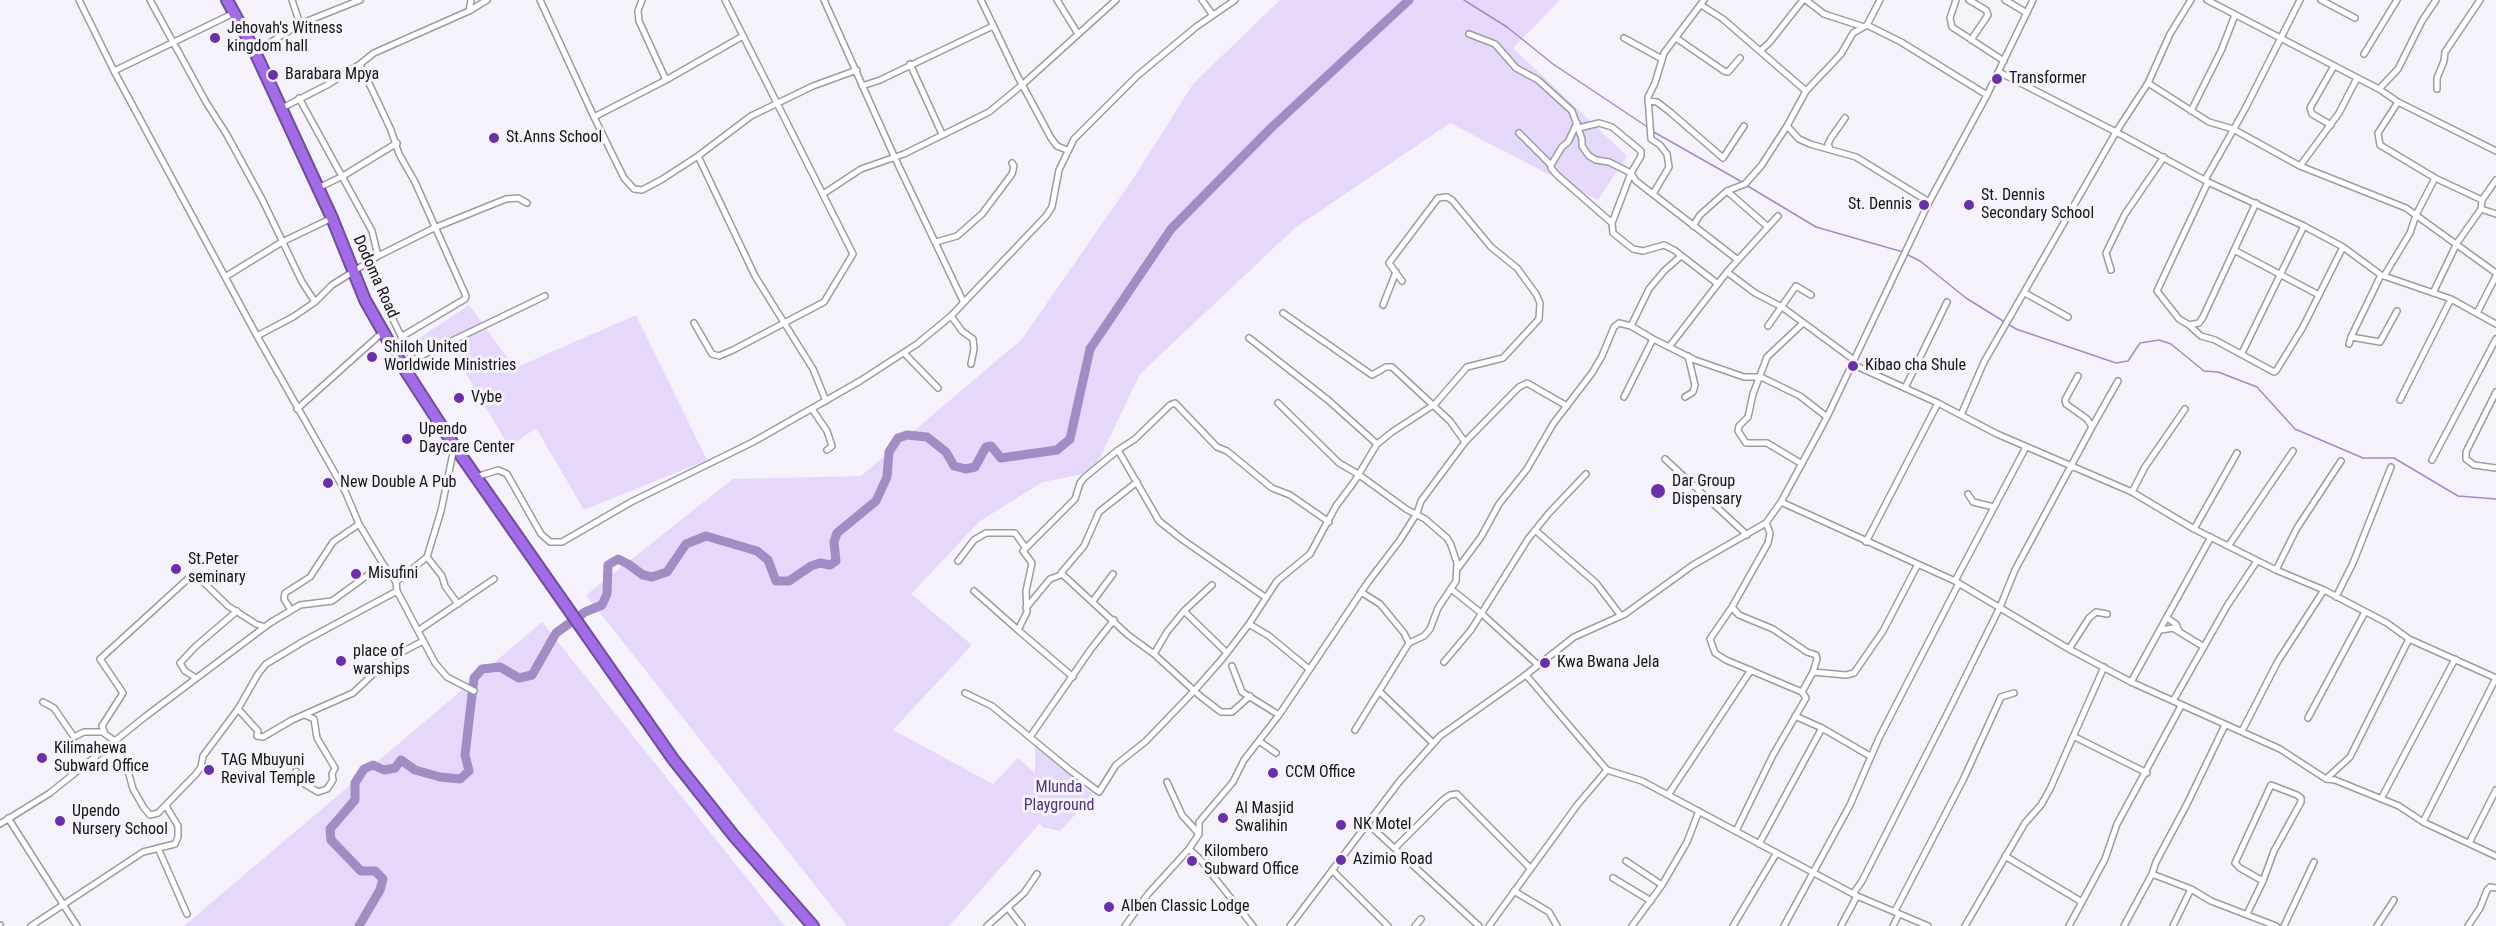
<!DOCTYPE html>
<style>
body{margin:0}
canvas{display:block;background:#f5f2fc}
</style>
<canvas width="2496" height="926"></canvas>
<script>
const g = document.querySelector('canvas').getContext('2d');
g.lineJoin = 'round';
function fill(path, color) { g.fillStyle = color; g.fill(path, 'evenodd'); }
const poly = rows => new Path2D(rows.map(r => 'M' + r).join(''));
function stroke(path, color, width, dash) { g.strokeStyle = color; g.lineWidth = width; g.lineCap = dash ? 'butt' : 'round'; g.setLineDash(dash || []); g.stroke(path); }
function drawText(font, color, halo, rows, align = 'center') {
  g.font = font + ' "Roboto Condensed",sans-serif'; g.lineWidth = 6; g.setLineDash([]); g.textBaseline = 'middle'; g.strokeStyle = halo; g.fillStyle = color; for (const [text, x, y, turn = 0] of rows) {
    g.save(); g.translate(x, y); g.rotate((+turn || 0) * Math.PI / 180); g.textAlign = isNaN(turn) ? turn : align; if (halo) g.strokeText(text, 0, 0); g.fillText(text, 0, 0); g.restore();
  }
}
fill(poly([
 [1280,0,1560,0,1513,48,1627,156,1598,200,1450,123,1295,228,1140,374,1093,472,1043,482,980,521,911,594,972,645,893,730,993,784,1018,758,1035,773,1035,743,1093,795,1060,831,1042,827,1040,823,949,926,847,926,586,595,733,479,861,476,1022,339,1133,179,1193,84],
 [469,305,515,368,636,315,707,460,584,510,536,428,509,447,450,346,419,368,409,352,418,339],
 [542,622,785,926,184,926]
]), '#e5d8fb');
stroke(poly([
 [1464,0,1507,27,1553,64,1649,128],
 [1652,131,1742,182],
 [1746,185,1816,227,1903,252],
 [1906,254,1920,261,1966,298,2016,329,2116,363,2128,361,2140,343,2159,340,2171,344,2204,371,2218,372,2257,387,2295,429,2363,458,2394,458,2458,496,2496,499]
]), '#a28cc4', 1.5);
stroke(poly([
 [359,926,380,890,383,879,375,871,361,871,331,840,330,829,355,800,355,783,364,769,373,765,384,770,395,768,401,760,415,770,440,777,460,779,469,771,465,755,474,678,482,669,500,667,519,678,532,675,556,633,585,612,602,605,607,594,608,565,618,559,628,564,643,575,652,577,667,572,686,544,706,536,757,551,768,560,776,581,789,581,811,566,820,563,830,565,836,561,834,542,837,533,876,501,887,477,889,452,898,438,907,435,927,437,946,452,954,466,966,469,975,467,986,447,991,446,1001,458,1057,450,1070,439,1090,349,1171,229,1271,128,1409,0]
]), '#a28cc4', 9);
const street = poly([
 [79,0,114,71,257,336,345,491,359,524,383,564,396,582,397,591,435,663,447,677,474,691],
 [150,0,206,102,227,135,262,199,302,282,315,302],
 [292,0,300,24],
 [540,0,594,117,666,80,743,36],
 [642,0,638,11,639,21,666,80],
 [824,0,894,156,963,301],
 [981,0,1017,75,1051,138,1057,146,1067,150],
 [1057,0,1078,34],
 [1202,0,1212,14],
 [1806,0,1824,14,1861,26],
 [1880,0,1867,25,1853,33,1841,54,1806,91,1787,126,1799,139,1810,144,1856,157,1929,202],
 [1956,0,1950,18,1952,27,2004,61],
 [1969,0,1986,10,1988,15,1971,40],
 [2005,0,2027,13],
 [2207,0,2379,89],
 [2321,0,2355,18],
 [2436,0,2422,21,2398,69,2379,89,2398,102,2496,151],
 [1701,5,1723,19,1806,91],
 [469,11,471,0],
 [1867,25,1901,42,1987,95],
 [1469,34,1495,44,1516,68,1538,80,1572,111,1582,139,1582,146,1589,156,1596,160,1609,162,1631,173,1636,181,1738,260],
 [1624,38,1662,59],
 [1676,38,1724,71,1728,72,1740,58],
 [1760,51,1769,43,1803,0],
 [255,52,300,24,360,0],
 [2364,54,2397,0],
 [360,64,391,130,399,154,415,182,466,296,465,299,401,337],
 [910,64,942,134],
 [114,71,234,13],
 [1999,72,2116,132,2208,182,2304,226,2343,247,2381,275,2451,299,2496,324],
 [2148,83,2209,122,2233,129,2300,166,2406,208,2496,273],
 [862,86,880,80,993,26],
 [2437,89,2437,78,2444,61,2445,52,2480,0],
 [299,98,372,231,378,256],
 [1648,101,1657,102,1670,112,1723,158,1744,126],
 [282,108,329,84,360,64,374,53,469,11,487,0],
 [2191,111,2221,51,2235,15],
 [594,117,624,178,634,189,642,190,661,180,698,156,751,116,813,86,857,70],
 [1577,123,1568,142,1562,147,1551,165,1551,168,1557,175,1612,223,1613,233,1633,249,1643,251,1664,245,1674,250,1718,284],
 [2331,125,2312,114,2310,108,2334,66],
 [1579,128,1599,123,1612,127,1641,151,1641,156,1631,173,1612,223],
 [1519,133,1551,165],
 [1830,149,1828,144,1831,138,1845,118],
 [698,156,755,276,813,369,826,401],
 [2300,166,2339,113,2357,78],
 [2435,178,2482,200],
 [2205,180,2245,109,2300,0],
 [2208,182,2157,291,2179,319,2189,325,2199,323,2203,317,2256,203],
 [318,188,343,176,397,143],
 [1727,191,1768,227],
 [823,194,861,169,904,154,989,112,1022,85,1116,0],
 [1653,194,1669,167,1667,154,1660,145,1651,139,1648,97,1655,83,1664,53,1704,0],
 [2481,209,2496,214],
 [1693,226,1700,215,1727,191,1745,184,1761,166,1787,126],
 [936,242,957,236,982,214,1012,174,1014,166,1012,163],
 [2234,250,2319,295],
 [366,265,413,360],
 [2111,270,2106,253,2125,214,2164,157],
 [1727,272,1755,293,1782,307,1854,360],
 [2384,276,2410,233,2416,215,2435,178,2380,145,2378,133,2398,102],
 [225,277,282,242,332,218],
 [2025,293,2068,317],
 [2433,293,2457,243,2481,209,2482,200,2496,180],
 [1383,305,1396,272],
 [1283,313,1372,375,1386,367,1392,367,1450,421,1465,442],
 [2477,313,2496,276],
 [951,316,962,331,973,339,974,349,971,364],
 [694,323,712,354,719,356,733,350,824,302,853,254,725,0],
 [2189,325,2201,336,2215,340,2274,372,2276,371,2303,327,2343,247],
 [1631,326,1649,289,1664,271,1681,256],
 [1768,326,1796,286,1811,295],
 [257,336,293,317,315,302,332,285,378,256,434,228,506,199,518,198,527,203],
 [2351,337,2381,275],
 [1249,338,1328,400,1377,444],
 [2349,344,2351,337,2380,342,2397,311],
 [1669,347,1727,272,1778,216],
 [904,353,938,388],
 [2242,353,2304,226],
 [1852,364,1938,403,1997,434,2132,492,2194,529,2276,570,2324,590,2387,623,2409,639,2496,678],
 [402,365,545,296],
 [1905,388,1947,302],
 [2496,392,2466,452,2466,459,2474,465,2496,468],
 [1624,397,1653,339],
 [1685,397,1693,392,1695,385,1688,356],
 [2400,400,2451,299],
 [1278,403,1339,463,1358,474,1406,509,1425,519,1447,538,1451,545,1457,563,1456,581,1438,608,1430,629,1424,636,1409,643],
 [297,409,383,332],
 [812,409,827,431,832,446,827,450],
 [1961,415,1984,362,2116,132,2148,83,2170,34,2191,0],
 [2092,427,2118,381],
 [1665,459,1747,535],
 [2432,460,2496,339],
 [1802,464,1767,443,1746,443,1738,431,1739,426,1748,417,1753,394,1767,357,1802,324],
 [476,477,498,470,507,474,541,534,550,542,562,542,631,502,753,442,860,381,917,344,951,316,1046,216,1052,207,1059,170,1074,139,1137,76,1196,27,1235,0],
 [1137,482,1099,512,1084,546,1061,573,1128,635,1154,654],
 [2132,492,2145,467,2185,409],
 [1968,494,1973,502,1994,507],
 [1781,502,1955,581,2069,649,2131,682,2280,749,2326,779,2335,780,2399,806,2423,822,2496,856],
 [1766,523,1770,533,1768,543,1732,607,1739,615,1773,629,1807,652,1816,655,1817,659,1813,672,1802,692],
 [2194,529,2237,453],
 [1535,530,1596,583,1621,616],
 [1866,542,1938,403],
 [2229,545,2293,451],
 [427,557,442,576,445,586,458,604],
 [958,561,974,540,986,533,1015,533,1025,547],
 [1458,568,1481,537,1499,504,1527,469,1553,424,1592,373,1602,356,1614,327,1619,323,1631,326,1653,339,1695,360,1744,377,1761,377,1800,396,1827,417],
 [2276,570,2297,528,2341,461],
 [1955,581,2026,447],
 [396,582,427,557,441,511,454,448],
 [1212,585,1184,611,1167,632,1154,654,1200,696,1221,712,1232,712,1250,696],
 [1451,589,1481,613,1538,665],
 [974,591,1018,630],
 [1265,597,1183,540,1159,521,1118,450,1135,439,1170,405,1175,403,1217,447,1227,451,1272,488,1290,495,1329,522],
 [2336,597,2353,563,2391,467],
 [1093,601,1113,574],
 [1732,607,1710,639,1715,653,1726,660,1802,692,1806,698,1773,755,1736,831],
 [1026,608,1050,579,1061,575],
 [291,610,284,599,285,593,310,577,333,542,359,524],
 [1184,611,1226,652],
 [2167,618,2176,624,2179,631],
 [1249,624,1269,636,1309,669],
 [419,630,494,579],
 [2161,630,2173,628,2204,647],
 [2069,649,2089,618,2096,612,2107,614],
 [1444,662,1471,630,1528,539,1549,513,1586,474],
 [1232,666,1242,692,1279,715],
 [1813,672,1846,675,1854,673,1883,631,1918,564],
 [1526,675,1607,770,1642,781,1857,896,1928,926],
 [1073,677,1018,630,1027,612,1026,591,1032,563,1023,551,1075,499,1080,483,1084,478,1118,450],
 [196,678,185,671,180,663,195,647,237,611],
 [2131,682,2211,537],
 [1380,692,1433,743],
 [965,693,992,706,1071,771,1099,792,1116,765,1146,741,1194,691,1223,658,1249,624,1277,581,1310,554,1336,506,1354,482,1377,444,1392,432,1435,404,1467,367,1503,358,1539,319,1540,303,1536,294,1517,268,1491,247,1452,200,1447,197,1438,198,1389,263,1402,281],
 [2173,701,2227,606,2257,561],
 [43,702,54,708,74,737,84,732,104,732],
 [238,709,258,731,257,736,263,737,292,720,353,693,389,659,423,641],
 [1795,716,1822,728,1870,756],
 [2308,718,2365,612],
 [1355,730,1409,643,1404,633,1380,604,1361,592],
 [2242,731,2278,661,2324,590],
 [1030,737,1091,649,1114,620],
 [2075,737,2147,773],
 [115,741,105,734,102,726,123,693,100,659,191,576,196,575,228,606,256,624,265,627],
 [1259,741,1276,753],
 [112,743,128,771,133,789,144,808,150,815,158,813,196,774,201,767,203,756,238,709,258,674,266,664,304,641,397,591],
 [296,771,303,783,318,792,327,789,333,780,332,774,335,768,317,738,314,719,305,715],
 [2326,779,2350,757,2409,639],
 [1167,782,1182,815,1199,834],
 [1668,795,1751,670],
 [2381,799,2455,659],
 [8,818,77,926],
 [2423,822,2496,678],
 [1367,823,1479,926],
 [0,824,50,793,146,716,270,623,300,605,332,601,383,564],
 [2469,843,2496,790],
 [1759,844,1822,728],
 [158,848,187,914],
 [1395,848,1443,800,1450,795,1457,794,1530,868],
 [1189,849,1199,858,1253,926],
 [2005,856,2082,902],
 [1626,861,1662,885],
 [1332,870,1388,926],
 [2152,874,2191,889,2211,901,2276,926],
 [1613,878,1651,901],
 [1514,891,1549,912,1557,926],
 [1853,894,1862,881,1950,708,2000,607,2015,570,2092,427,2087,419,2066,404,2065,400,2078,376],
 [1008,908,1022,926],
 [1895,911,1964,778,2001,697,2014,693],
 [2247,914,2263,881,2274,851,2301,802,2301,798,2297,795,2271,785,2235,863,2240,868,2263,881],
 [0,925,0,926],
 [31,926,143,852,175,844,178,837,178,826,166,806],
 [987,926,1024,893,1037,874],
 [1125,926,1148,894,1189,849,1199,834,1199,822,1233,782,1244,760,1279,715,1368,582,1400,540,1417,513,1421,501,1465,442,1519,387,1527,383,1567,406],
 [1290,926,1399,782,1440,736,1523,677,1574,637,1625,614,1693,565,1766,523,1781,502,1827,417,1929,202,1987,95,2033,0],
 [1415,926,1421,919],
 [1489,926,1578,804,1607,770],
 [1632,926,1662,885,1687,842,1699,811],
 [1733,926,1776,854],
 [1784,926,1850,805,1879,738,1959,583],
 [1841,926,1857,896],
 [1893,926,1899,914],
 [1965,926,2025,823,2041,805,2050,789,2104,667],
 [2069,926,2105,859,2117,824,2181,706],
 [2124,926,2152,874,2156,862,2187,804,2225,725],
 [2173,926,2191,889],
 [2284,926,2314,862],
 [2377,926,2394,900],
 [2468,926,2480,908,2487,890,2490,887,2496,888]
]);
const highway = poly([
 [227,0,255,52,332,218,365,300,402,365,455,447,673,759,734,836,813,926]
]);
stroke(street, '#9d9aa3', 8);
stroke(highway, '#714d9e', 14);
stroke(street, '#fff', 5);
stroke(highway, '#a26ce6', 10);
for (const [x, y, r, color] of [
 [215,38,6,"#6a30a7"],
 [273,75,6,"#6a30a7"],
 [1997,79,6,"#6a30a7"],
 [494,138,6,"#6a30a7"],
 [1924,205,6,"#6a30a7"],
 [1969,205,6,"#6a30a7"],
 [372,357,6,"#6a30a7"],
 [1853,366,6,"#6a30a7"],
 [459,398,6,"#6a30a7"],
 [407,439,6,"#6a30a7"],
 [328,483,6,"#6a30a7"],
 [1658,491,8,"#6a30a7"],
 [176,569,6,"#6a30a7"],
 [356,574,6,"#6a30a7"],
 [341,661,6,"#6a30a7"],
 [1545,663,6,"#6a30a7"],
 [42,758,6,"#6a30a7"],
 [209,770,6,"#6a30a7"],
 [1273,773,6,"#6a30a7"],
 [1223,818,6,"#6a30a7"],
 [60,821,6,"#6a30a7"],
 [1341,825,6,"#6a30a7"],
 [1341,860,6,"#6a30a7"],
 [1192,861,6,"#6a30a7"],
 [1109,907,6,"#6a30a7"]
]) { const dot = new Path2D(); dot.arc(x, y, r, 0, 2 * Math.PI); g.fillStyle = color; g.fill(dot); stroke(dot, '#f5f2fc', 2); }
drawText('16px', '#151417', '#f5f2fc', [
 ["Jehovah's Witness",227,29],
 ["kingdom hall",227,47],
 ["Barabara Mpya",285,75],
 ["Transformer",2009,79],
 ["St.Anns School",506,138],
 ["St. Dennis",1981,196],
 ["Secondary School",1981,214],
 ["St. Dennis",1912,205,"right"],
 ["Shiloh United",384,348],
 ["Worldwide Ministries",384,366],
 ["Kibao cha Shule",1865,366],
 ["Vybe",471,398],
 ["Upendo",419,430],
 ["Daycare Center",419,448],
 ["Dar Group",1672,482],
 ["Dispensary",1672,500],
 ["New Double A Pub",340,483],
 ["St.Peter",188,560],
 ["seminary",188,578],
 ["Misufini",368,574],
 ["place of",353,652],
 ["warships",353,670],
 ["Kwa Bwana Jela",1557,663],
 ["Kilimahewa",54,749],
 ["Subward Office",54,767],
 ["TAG Mbuyuni",221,761],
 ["Revival Temple",221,779],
 ["CCM Office",1285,773],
 ["Al Masjid",1235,809],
 ["Swalihin",1235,827],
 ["Upendo",72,812],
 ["Nursery School",72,830],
 ["NK Motel",1353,825],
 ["Kilombero",1204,852],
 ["Subward Office",1204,870],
 ["Azimio Road",1353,860],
 ["Alben Classic Lodge",1121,907]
], 'left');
drawText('16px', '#151417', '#f5f2fc', [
 ["Dodoma Road",375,277,66]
]);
drawText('16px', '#513277', '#f5f2fc', [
 ["Mlunda",1059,788],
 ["Playground",1059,806]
]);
</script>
